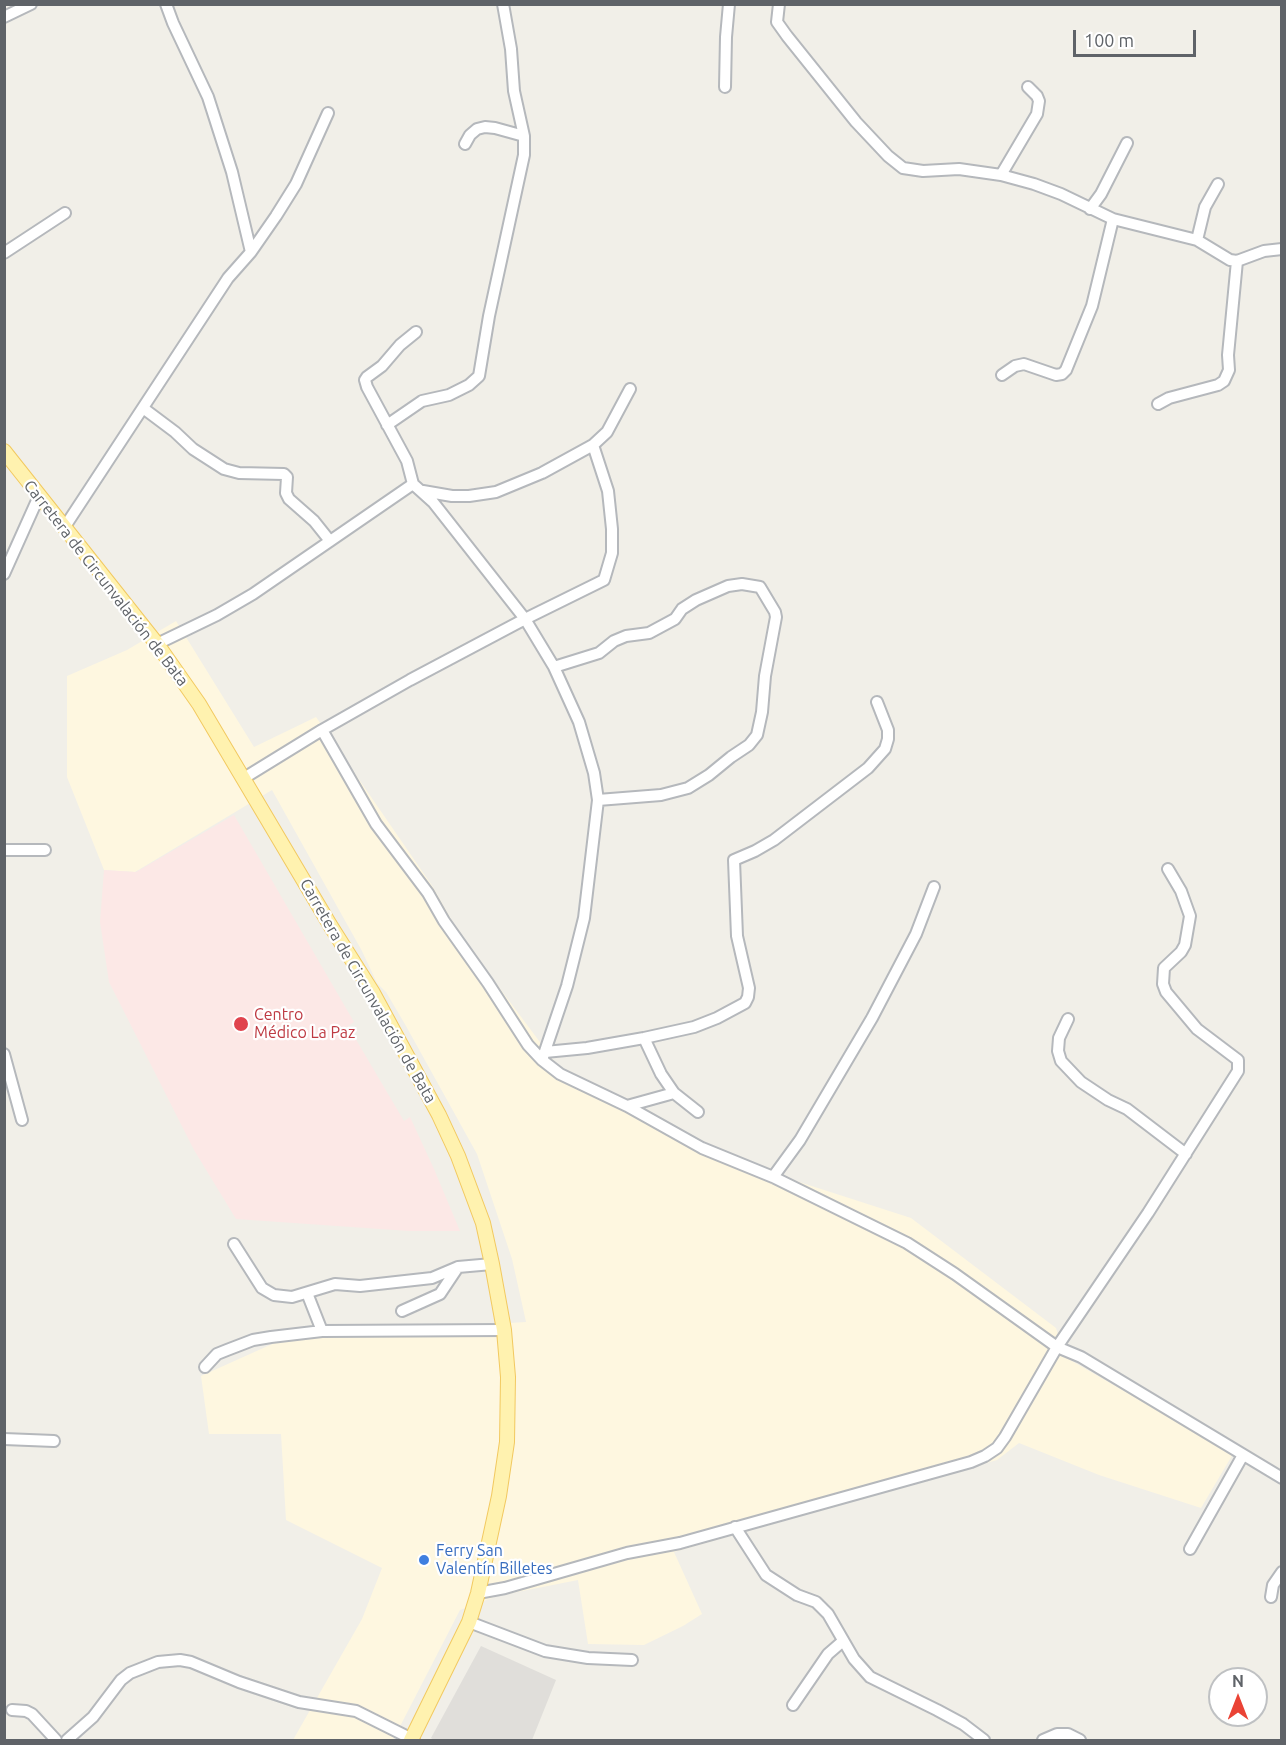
<!DOCTYPE html>
<meta charset="utf-8">
<style>
body{margin:0}
#map{position:relative;width:1286px;height:1745px;overflow:hidden;background:#f1efe8;font-family:Ubuntu,sans-serif}
canvas{display:block}
.frame{position:absolute;inset:0;border:6px solid #5f6368;pointer-events:none}
.north{position:absolute;left:1208px;top:1667px;width:60px;height:60px;box-sizing:border-box;background:#fff;border:2px solid #bfc1c3;border-radius:50%;rotate:0deg;font-size:16px;font-weight:700;line-height:24px;text-align:center;color:#5f6368}
.north::after{content:'';display:block;margin:auto;width:21px;height:27px;background:#ea4335;clip-path:polygon(50% 0,100% 100%,50% 72%,0 100%)}
.scale{position:absolute;left:1073px;top:30px;width:123px;height:27px;box-sizing:border-box;border:3px solid #5f6368;border-top:0;padding-left:8px;font-size:18px;line-height:21px;white-space:nowrap;color:#5f6368;-webkit-text-stroke:4px #fff;paint-order:stroke}
</style>
<div id="map">
<canvas width="1286" height="1745"></canvas>
<div class="frame"></div>
<div class="north">N</div>
<div class="scale">100 m</div>
</div>
<script>
const g = document.querySelector('canvas').getContext('2d');
g.lineJoin = 'round';
function fill(path, color) { g.fillStyle = color; g.fill(path, 'evenodd'); }
const poly = rows => new Path2D(rows.map(r => 'M' + r).join(''));
function stroke(path, color, width, dash) { g.strokeStyle = color; g.lineWidth = width; g.lineCap = dash ? 'butt' : 'round'; g.setLineDash(dash || []); g.stroke(path); }
function drawText(font, color, halo, rows, align = 'center') {
  g.font = font + ' Ubuntu,sans-serif'; g.lineWidth = 4.5; g.setLineDash([]); g.textBaseline = 'middle'; g.strokeStyle = halo; g.fillStyle = color; for (const [text, x, y, turn = 0] of rows) {
    g.save(); g.translate(x, y); g.rotate((+turn || 0) * Math.PI / 180); g.textAlign = isNaN(turn) ? turn : align; if (halo) g.strokeText(text, 0, 0); g.fillText(text, 0, 0); g.restore();
  }
}
fill(poly([
 [176,621,254,747,316,717,433,887,460,935,554,1061,567,1075,759,1169,911,1218,1056,1328,1065,1357,1233,1454,1201,1508,1099,1475,1019,1443,997,1460,674,1552,702,1614,683,1626,644,1645,588,1644,578,1580,497,1596,460,1610,393,1740,293,1740,362,1619,382,1568,286,1520,281,1434,209,1434,201,1376,290,1336,526,1322,512,1259,477,1154,406,1026,386,992,377,983,362,951,272,790,135,872,104,870,67,777,67,676,127,650]
]), '#fef7e0');
fill(poly([
 [481,1646,556,1680,532,1740,434,1740,431,1738]
]), '#e0deda');
fill(poly([
 [234,815,354,1022,348,1026,404,1121,410,1117,434,1169,460,1231,409,1231,236,1219,194,1150,109,982,100,922,104,870,136,872]
]), '#fce8e6');
const minor = poly([
 [166,4,173,23,208,97,232,172,251,252],
 [779,4,777,22,787,36,856,122,888,156,903,168,923,171,959,169,1001,175,1034,184,1061,194,1113,219,1197,240,1230,260,1237,261,1264,251,1282,249],
 [4,17,31,4],
 [725,87,726,37,729,4],
 [465,144,470,135,477,129,485,127,495,128,524,136],
 [1001,175,1037,114,1039,101,1037,96,1028,87],
 [1090,209,1101,194,1127,143],
 [1197,240,1205,207,1218,184],
 [4,253,65,213],
 [416,332,400,345,382,366,367,377,365,380,367,387,407,461,413,484,433,502,525,619,554,667,579,722,594,773,598,800,584,918,567,986,542,1060],
 [1002,375,1015,366,1024,364,1056,375,1062,374,1066,370,1092,306,1113,219],
 [1158,404,1169,398,1218,385,1224,381,1229,370,1228,355,1237,261],
 [143,408,175,432,193,449,224,469,239,473,284,474,287,477,286,493,289,499,314,521,330,541],
 [387,425,422,401,449,395,469,385,479,376,489,316,524,155,524,136,514,91,511,49,503,4],
 [423,491,452,496,469,496,496,492,542,473,593,445,607,432,630,389],
 [64,528,228,278,251,252,276,216,296,184,328,113],
 [4,574,39,496],
 [157,644,217,615,253,594,413,484],
 [554,667,599,653,614,641,626,636,649,633,675,619,682,609,696,600,728,586,742,584,760,587,775,612,776,617,765,676,762,712,757,735,749,745,731,757,709,775,688,788,661,795,598,800],
 [322,730,376,824,428,893,444,921,488,983,528,1045,542,1060,560,1074,627,1106,702,1148,773,1177,907,1243,955,1274,1057,1347,1148,1213,1238,1071,1238,1060,1197,1029,1166,992,1163,984,1164,968,1181,952,1185,945,1190,916,1181,891,1168,869],
 [244,778,322,730,410,680,525,619,604,580,612,553,612,529,608,491,593,445],
 [4,850,45,850],
 [1068,1019,1059,1038,1058,1051,1061,1061,1081,1082,1108,1100,1127,1109,1186,1154],
 [644,1038,661,1074,674,1093,698,1112],
 [545,1052,587,1048,644,1038,694,1027,717,1018,745,1003,748,997,749,988,737,936,734,860,755,851,774,840,868,768,885,749,888,739,888,730,877,702],
 [4,1054,22,1120],
 [627,1106,674,1093],
 [773,1177,800,1140,872,1018,916,934,934,887],
 [234,1244,262,1288,274,1295,292,1297,335,1284,360,1286,432,1278,458,1267,492,1264],
 [307,1293,322,1331],
 [402,1311,440,1294,458,1267],
 [205,1367,217,1354,227,1350,253,1340,271,1337,322,1331,504,1330],
 [4,1439,54,1441],
 [735,1527,766,1575,797,1595,816,1602,828,1614,854,1659,870,1677,937,1710,963,1724,984,1740],
 [1190,1549,1243,1455],
 [478,1593,505,1588,627,1553,680,1543,971,1462,985,1456,997,1448,1005,1437,1057,1347,1081,1357,1282,1478],
 [1271,1597,1273,1585,1282,1572],
 [469,1622,545,1651,588,1658,632,1660],
 [793,1705,828,1654,843,1641],
 [12,1710,26,1711,32,1714,56,1740],
 [67,1740,93,1717,121,1680,130,1673,158,1662,180,1660,191,1662,239,1682,299,1702,356,1711,414,1740],
 [1043,1740,1057,1734,1068,1734,1080,1740]
]);
const major = poly([
 [4,451,157,644,199,704,330,925,373,993,439,1115,458,1156,483,1223,492,1264,504,1330,508,1377,507,1442,499,1496,478,1593,469,1622,411,1740]
]);
stroke(minor, '#b5b8bc', 14);
stroke(major, '#f2c960', 16);
stroke(minor, '#fff', 10);
stroke(major, '#fff2af', 14);
for (const [x, y, r, color] of [
 [241,1024,8,"#e0444e"],
 [424,1560,6,"#3f7fe0"]
]) { const dot = new Path2D(); dot.arc(x, y, r, 0, 2 * Math.PI); g.fillStyle = color; g.fill(dot); stroke(dot, '#fff', 2); }
drawText('16px', '#5f6368', '#fff', [
 ["Carretera de Circunvalación de Bata",106,583,52],
 ["Carretera de Circunvalación de Bata",368,991,60]
]);
drawText('16px', '#be3a42', '#fff', [
 ["Centro",254,1015],
 ["Médico La Paz",254,1033]
], 'left');
drawText('16px', '#366cbe', '#fff', [
 ["Ferry San",436,1551],
 ["Valentín Billetes",436,1569]
], 'left');
</script>
